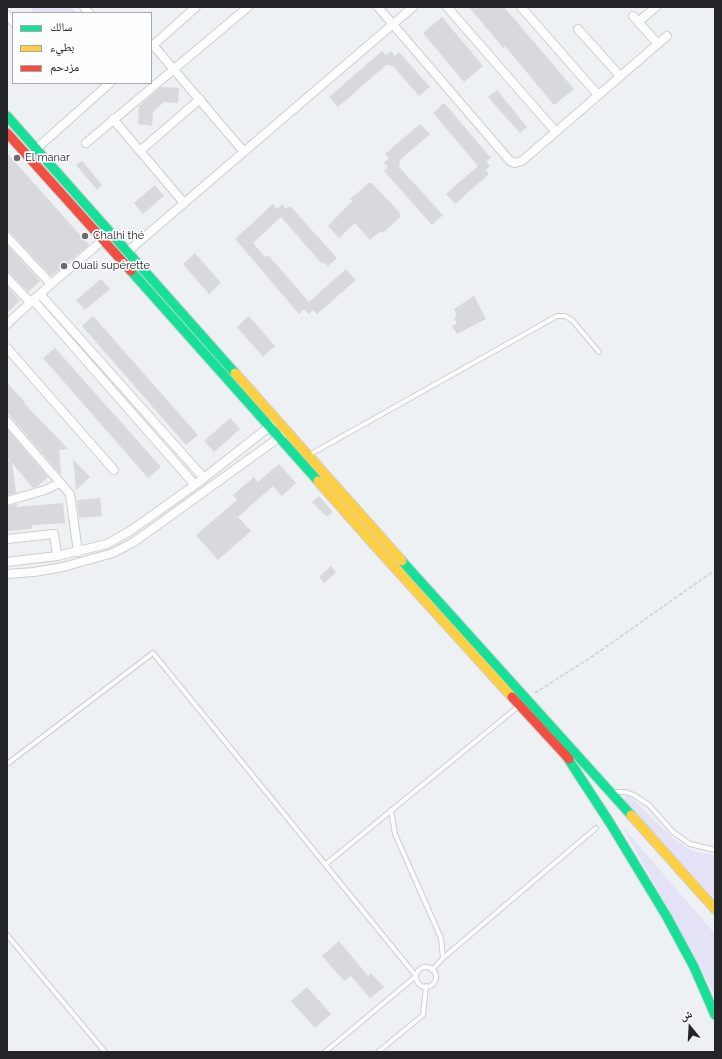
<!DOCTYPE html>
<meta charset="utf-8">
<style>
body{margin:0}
#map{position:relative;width:722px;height:1059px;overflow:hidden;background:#edf1f4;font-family:Raleway,"Noto Naskh Arabic",sans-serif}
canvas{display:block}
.frame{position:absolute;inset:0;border:8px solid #232528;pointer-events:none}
.legend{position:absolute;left:12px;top:12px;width:140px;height:72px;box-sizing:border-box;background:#fcfdfe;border:1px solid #a5a7a8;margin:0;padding:5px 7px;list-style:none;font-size:12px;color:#232528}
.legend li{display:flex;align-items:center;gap:8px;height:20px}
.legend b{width:20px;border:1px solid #a5a7a8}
.north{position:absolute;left:670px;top:1007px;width:40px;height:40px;-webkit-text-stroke:3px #fcfdfe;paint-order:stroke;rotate:342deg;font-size:11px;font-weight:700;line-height:16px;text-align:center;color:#232528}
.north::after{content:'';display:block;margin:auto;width:14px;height:18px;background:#232528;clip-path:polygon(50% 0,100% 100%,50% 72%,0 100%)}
</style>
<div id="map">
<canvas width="722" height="1059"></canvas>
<div class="frame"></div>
<ul class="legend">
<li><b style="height:5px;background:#16e098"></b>سالك</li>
<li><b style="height:5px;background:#ffcf43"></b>بطيء</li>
<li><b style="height:5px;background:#f24e42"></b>مزدحم</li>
</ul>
<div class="north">ش</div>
</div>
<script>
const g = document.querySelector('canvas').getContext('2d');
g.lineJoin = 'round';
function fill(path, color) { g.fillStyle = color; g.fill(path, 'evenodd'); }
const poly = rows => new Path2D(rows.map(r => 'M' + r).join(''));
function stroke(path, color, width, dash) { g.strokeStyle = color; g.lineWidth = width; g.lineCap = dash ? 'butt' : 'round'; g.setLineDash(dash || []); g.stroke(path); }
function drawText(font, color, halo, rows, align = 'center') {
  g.font = font + ' Raleway,sans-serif'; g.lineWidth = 3.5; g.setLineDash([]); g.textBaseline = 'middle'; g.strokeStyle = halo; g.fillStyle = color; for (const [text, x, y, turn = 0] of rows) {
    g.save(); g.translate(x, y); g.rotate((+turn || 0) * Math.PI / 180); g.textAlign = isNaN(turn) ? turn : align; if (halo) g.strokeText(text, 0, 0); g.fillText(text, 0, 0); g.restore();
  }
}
fill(poly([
 [30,7,72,7,77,13,35,13],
 [627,796,634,800,675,840,693,851,715,855,715,899,626,803,625,797],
 [622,826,715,934,715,996,698,962]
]), '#e4e2f6');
fill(poly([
 [469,7,504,7,574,89,554,105,505,46,503,48],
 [442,17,483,66,464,82,423,33],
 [382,51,386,55,391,51,395,56,399,52,430,87,419,96,393,66,386,65,338,107,329,97],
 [161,87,179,88,178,103,164,102,153,112,152,126,138,124,139,106],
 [497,90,527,127,520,133,488,97],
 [444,103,491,158,486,161,490,166,486,170,489,174,455,204,446,194,478,166,433,113],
 [420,124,430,134,400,160,399,167,443,215,432,225,384,171,388,167,384,163,389,158,385,154],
 [7,153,89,245,51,276,11,233,7,232],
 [82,161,102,185,97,190,76,165],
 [369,183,372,183,400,213,400,217,383,233,381,231,370,240,355,223,339,238,328,226,352,201,350,199],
 [155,185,164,196,143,214,134,203],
 [273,204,277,209,282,204,286,209,290,206,337,258,328,266,324,262,322,264,281,217,253,243,265,257,268,255,309,302,346,269,356,280,317,314,313,310,309,314,304,309,299,314,235,239],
 [7,245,40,281,28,292,11,274,7,273],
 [195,253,221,283,209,294,183,264],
 [101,279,110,289,85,310,76,300],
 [7,286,20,301,7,313],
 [474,296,486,319,457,334,452,326,457,323,454,318,457,316,454,309],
 [93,316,198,435,186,445,82,326],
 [249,316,275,346,263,357,237,327],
 [55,348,161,467,148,478,43,358],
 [7,383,25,402,24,403,68,449,59,450,61,475,7,412],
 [230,418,240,429,214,452,204,441],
 [8,430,48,477,38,486,33,488,12,463,16,493,7,495,7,461,10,461,7,458],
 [73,459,90,477,76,490],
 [279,464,296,483,282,496,273,486,238,517,251,531,218,560,196,535,237,500,233,495,254,477,258,482],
 [319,496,333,512,327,517,312,502],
 [100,498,102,516,79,518,77,500],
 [63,503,65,523,32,525,32,529,7,531,7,506,18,504,16,507],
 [331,566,336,572,324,583,319,577],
 [339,941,368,976,371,973,384,987,370,998,351,976,344,981,322,956],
 [307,987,331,1014,315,1028,291,1001]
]), '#d7d9dc');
const lane = poly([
 [309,455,557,316,565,316,572,320,599,352],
 [7,764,153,653,416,976,325,1052],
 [612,792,626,792,634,795,649,805,673,832,690,844,715,850],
 [391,810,395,834,441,938,443,958],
 [326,864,520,705],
 [7,935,105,1052],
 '416 977a10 10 0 1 1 20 0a10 10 0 1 1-20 0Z',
 [432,970,443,958,596,828],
 [378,1052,423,1015,426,986]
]);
const street = poly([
 [84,7,89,13],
 [378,7,510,161,515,163,522,161,667,36],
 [447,7,556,132],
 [521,7,598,95],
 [7,15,13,22],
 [633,16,658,44],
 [638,22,656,7],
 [578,29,620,76],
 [153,45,244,152],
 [151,47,196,7],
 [113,119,184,203],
 [86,143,248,7],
 [36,149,110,83],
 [140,151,200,99],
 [7,237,51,284,103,240],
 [127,252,413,7],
 [7,278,30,302],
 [51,284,40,294,204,478],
 [40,294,33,300,195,485],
 [7,324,33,300],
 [7,348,114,470],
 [7,421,70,494,78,552],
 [7,501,45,490,60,483],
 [7,539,54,534,57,556],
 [7,562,57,556,107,544,130,531,195,485,274,423],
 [7,574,34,572,63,567,113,553,134,542,284,434]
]);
const fast = poly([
 [7,116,235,373],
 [131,271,318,481],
 [402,561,631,815],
 [565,754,610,823,667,917,694,967,715,1015]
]);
const slow = poly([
 [235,373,402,561],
 [318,481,377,548,512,697],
 [631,815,715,909],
 [714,908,715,909]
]);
const jam = poly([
 [7,133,131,271],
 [512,697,569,759]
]);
stroke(lane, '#cbcfd1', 6);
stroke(street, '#cbcfd1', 10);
stroke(fast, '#cbcfd1', 11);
stroke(slow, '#cbcfd1', 11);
stroke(jam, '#cbcfd1', 11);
stroke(poly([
 [535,693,593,656,715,570]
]), '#cfd0d1', 1.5, [4, 2]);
stroke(lane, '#fcfdfd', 4);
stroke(street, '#fcfdfd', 8);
stroke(fast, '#16e098', 9);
stroke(slow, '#ffcf43', 9);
stroke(jam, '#f24e42', 9);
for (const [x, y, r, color] of [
 [17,158,4,"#6a6c6f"],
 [85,236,4,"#6a6c6f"],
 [64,266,4,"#6a6c6f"]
]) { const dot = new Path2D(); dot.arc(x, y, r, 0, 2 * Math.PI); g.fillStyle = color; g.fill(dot); stroke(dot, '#fcfdfe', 1.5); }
drawText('11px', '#232528', '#fcfdfe', [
 ["El manar",25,158],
 ["Chalhi thé",93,236],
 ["Ouali supérette",72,266]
], 'left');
</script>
